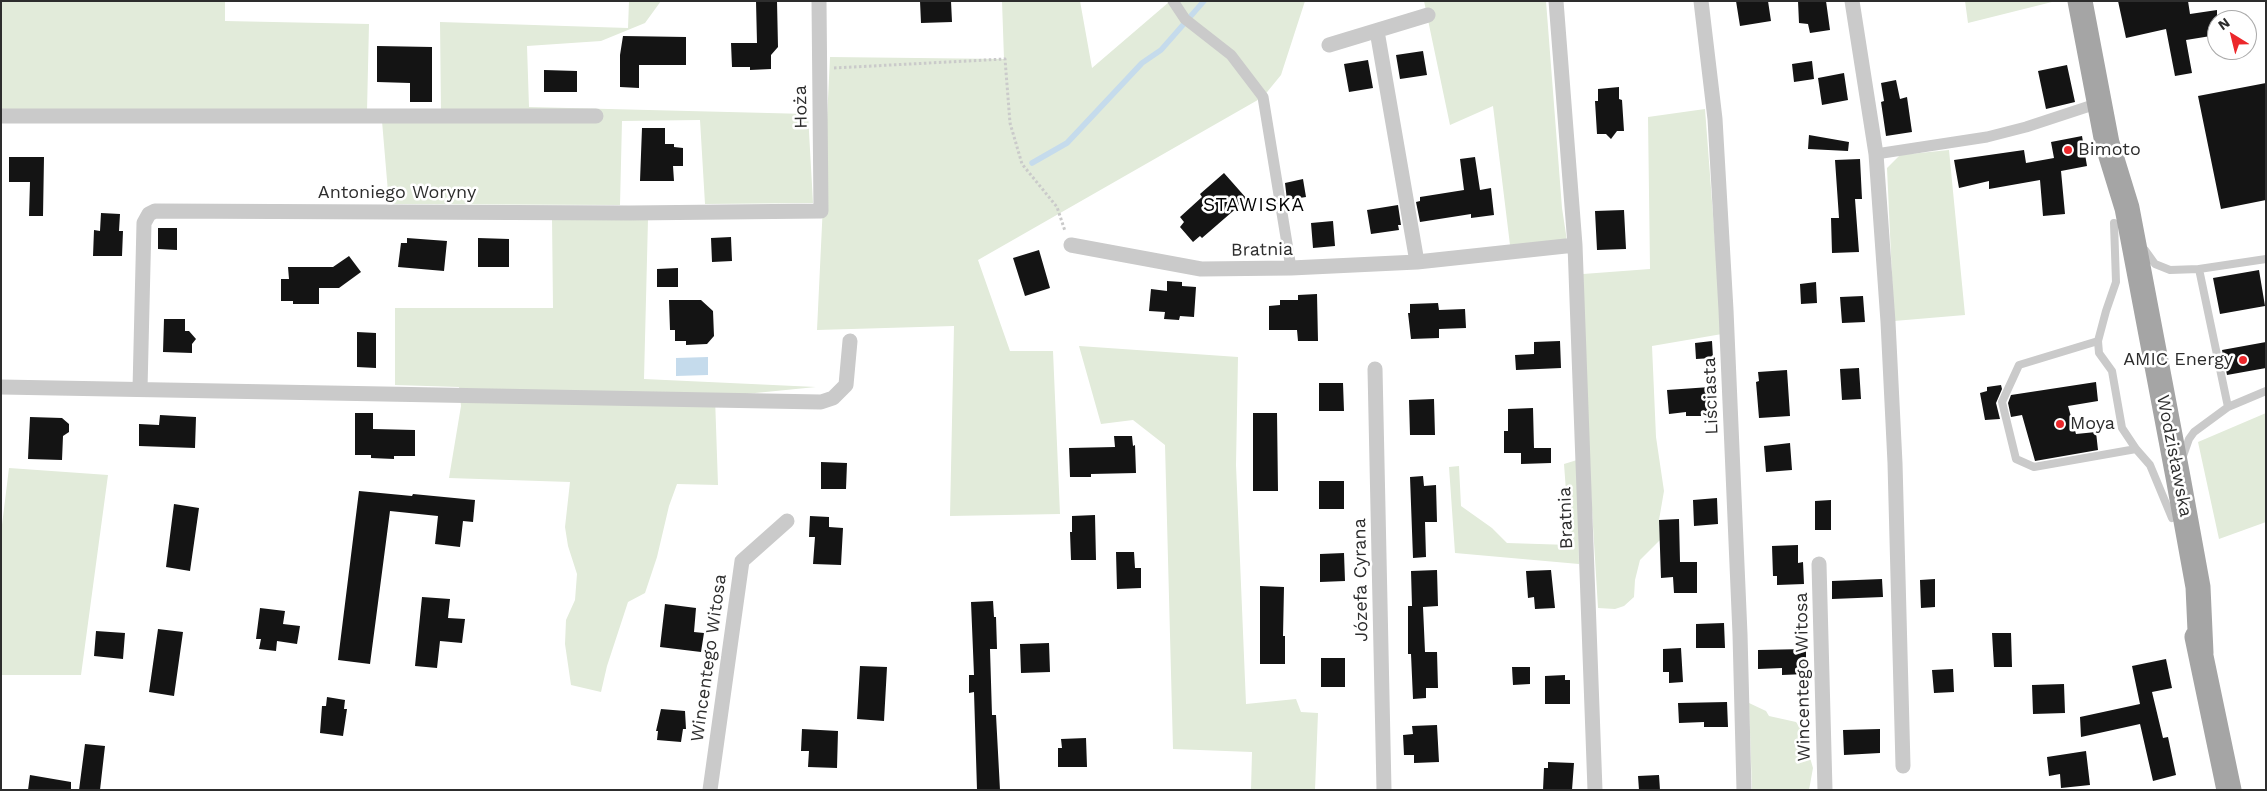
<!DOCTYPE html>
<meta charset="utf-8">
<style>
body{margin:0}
#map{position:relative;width:2267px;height:791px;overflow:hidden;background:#fff;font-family:"Work Sans",sans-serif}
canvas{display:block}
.frame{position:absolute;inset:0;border:2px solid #2d2d2d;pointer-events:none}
.north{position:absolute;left:2207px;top:10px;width:50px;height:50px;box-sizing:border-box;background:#fff;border:1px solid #ababab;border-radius:50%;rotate:324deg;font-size:14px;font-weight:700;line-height:20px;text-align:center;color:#2d2d2d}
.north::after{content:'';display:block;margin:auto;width:18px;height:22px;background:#ec272b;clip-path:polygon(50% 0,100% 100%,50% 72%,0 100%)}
</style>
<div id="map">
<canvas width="2267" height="791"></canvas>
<div class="frame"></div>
<div class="north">N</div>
</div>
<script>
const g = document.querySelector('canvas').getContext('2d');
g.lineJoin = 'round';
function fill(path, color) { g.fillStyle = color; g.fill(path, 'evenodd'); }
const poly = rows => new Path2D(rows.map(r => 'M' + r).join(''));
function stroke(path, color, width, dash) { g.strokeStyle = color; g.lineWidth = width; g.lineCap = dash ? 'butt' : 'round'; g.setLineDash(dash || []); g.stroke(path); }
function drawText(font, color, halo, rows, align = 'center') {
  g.font = font + ' "Work Sans",sans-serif'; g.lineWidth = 5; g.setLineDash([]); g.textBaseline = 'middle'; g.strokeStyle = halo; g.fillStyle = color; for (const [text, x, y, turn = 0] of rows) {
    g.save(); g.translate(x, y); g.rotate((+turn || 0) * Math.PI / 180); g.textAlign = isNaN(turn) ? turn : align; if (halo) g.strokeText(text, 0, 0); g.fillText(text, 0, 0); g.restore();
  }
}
fill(poly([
 [1,1,225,1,225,21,369,24,367,111,441,113,440,22,628,28,629,1,661,1,645,23,601,41,527,46,529,107,808,114,813,203,705,204,700,120,622,121,620,205,389,204,382,121,1,111],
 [1002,1,1080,1,1092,68,1169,2,1305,1,1281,75,1263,97,978,260,1010,351,1053,351,1060,514,950,516,954,326,817,330,830,57,1004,59],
 [1424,1,1546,1,1562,208,1567,241,1510,245,1493,106,1450,125],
 [1965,1,2056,1,1968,23],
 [1705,109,1722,334,1652,346,1656,437,1664,491,1659,520,1660,540,1640,560,1635,580,1634,597,1624,606,1615,609,1598,608,1588,444,1583,274,1650,269,1648,117],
 [1949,150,1965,315,1894,321,1887,168,1900,155],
 [552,218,648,219,644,379,816,387,715,397,718,485,677,484,669,506,657,557,645,593,628,602,607,666,601,692,571,685,565,644,566,620,575,600,577,574,568,546,565,527,570,482,449,478,461,406,459,387,395,385,395,308,553,308],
 [1079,346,1238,357,1236,465,1246,704,1296,699,1301,712,1318,713,1315,790,1251,790,1252,752,1173,749,1165,445,1133,420,1101,424],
 [2266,413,2266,522,2219,539,2198,442],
 [1577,460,1579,564,1455,553,1449,467,1459,466,1461,506,1492,528,1507,543,1570,545,1564,464],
 [9,468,108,475,81,675,1,675,1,533],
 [1749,703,1766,711,1769,716,1796,722,1802,730,1813,768,1809,790,1752,790]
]), '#e2ebda');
fill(poly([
 [708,357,708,375,676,376,676,358]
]), '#c5dbec');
stroke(poly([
 [1032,163,1067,143,1142,63,1161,50,1204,1]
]), '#c5dbec', 5.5);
fill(poly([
 [756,1,777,1,778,47,771,55,771,69,750,70,750,67,732,67,731,43,757,43],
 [920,1,951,1,952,22,921,23],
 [1736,1,1768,1,1771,21,1740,26],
 [1798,1,1826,1,1830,30,1810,33,1808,24,1799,23],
 [2118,1,2188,1,2190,14,2217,10,2217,35,2186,40,2192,73,2175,76,2166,29,2126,38],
 [623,36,686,37,686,65,639,65,639,88,620,87,620,55],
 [377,46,432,47,432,102,410,102,410,83,377,82],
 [1423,51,1427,75,1400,79,1396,55],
 [1368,60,1373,88,1349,92,1344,64],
 [1812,61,1814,79,1794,82,1792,64],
 [2067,65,2075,102,2046,109,2038,71],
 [544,70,577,71,577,92,544,92],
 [1844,73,1848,100,1822,105,1818,78],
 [1896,80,1900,99,1907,97,1912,132,1886,136,1881,102,1884,101,1881,83],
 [2266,83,2266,200,2221,209,2198,96],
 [1619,87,1619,99,1622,100,1624,131,1617,131,1611,139,1606,134,1597,134,1595,101,1598,101,1598,89],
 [642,128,665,128,665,144,674,144,674,147,683,148,683,166,673,166,674,181,640,181],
 [1809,135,1849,142,1848,151,1808,149],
 [2082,136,2087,166,2061,171,2065,214,2043,216,2040,180,1989,189,1989,181,1959,188,1954,160,2024,150,2026,163,2054,158,2051,142],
 [9,157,44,157,43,216,29,216,30,182,9,182],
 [1475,157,1480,190,1491,188,1494,215,1471,218,1471,214,1420,222,1416,202,1420,201,1420,197,1464,190,1460,159],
 [1860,159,1862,199,1855,199,1859,252,1832,253,1831,218,1839,218,1835,160],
 [1224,173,1247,199,1202,238,1200,236,1193,242,1180,227,1184,222,1180,217,1202,197,1200,194],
 [1303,179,1306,197,1287,200,1285,183],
 [1398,205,1401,225,1398,225,1399,230,1371,234,1367,210],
 [1624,210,1626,249,1597,250,1595,211],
 [101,213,120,214,119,231,123,231,122,256,93,256,94,230,100,231],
 [1333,221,1335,246,1313,248,1311,223],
 [158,228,177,228,177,250,158,249],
 [731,237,732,261,712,262,711,238],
 [407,238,447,241,444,271,398,267,401,243,407,243],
 [478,238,509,239,509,267,478,267],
 [1039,250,1050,288,1025,296,1013,258],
 [349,256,361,272,339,288,319,288,319,304,293,304,293,301,281,301,281,279,289,279,288,267,333,267],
 [678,268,678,287,657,287,657,269],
 [2259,270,2265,306,2220,314,2213,278],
 [1167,281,1182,282,1182,286,1196,287,1194,317,1180,316,1179,320,1164,319,1165,312,1149,311,1151,289,1167,291],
 [1816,282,1817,303,1801,304,1800,284],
 [1317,294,1318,341,1298,341,1297,330,1269,330,1269,306,1280,305,1280,300,1298,300,1298,295],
 [1863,296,1865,322,1842,323,1840,297],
 [669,300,701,300,713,311,714,336,707,344,686,345,686,341,675,341,675,330,670,330],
 [1438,303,1439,310,1465,309,1466,328,1439,329,1439,338,1411,339,1408,313,1410,313,1410,304],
 [164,319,185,319,185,331,189,331,196,339,192,344,192,353,163,352],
 [357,332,376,333,376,368,357,367],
 [1560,341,1561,368,1516,370,1515,355,1534,354,1534,342],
 [1712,341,1713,358,1696,359,1695,343],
 [2266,342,2266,368,2227,375,2222,350],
 [1859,368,1861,399,1842,400,1840,369],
 [1787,370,1790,416,1759,418,1756,382,1759,381,1758,372],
 [2096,382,2098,401,2068,406,2076,434,2096,432,2098,450,2035,461,2022,415,2011,417,2008,403,2011,395],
 [1319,383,1343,383,1344,411,1319,411],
 [2001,385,2002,389,1996,403,2000,419,1985,420,1980,393,1987,391,1987,387],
 [1710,387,1711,411,1701,412,1701,416,1686,416,1686,412,1669,414,1667,390],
 [1434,399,1435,435,1410,435,1409,400],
 [1533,408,1534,448,1551,448,1551,463,1521,464,1521,453,1504,453,1504,431,1508,431,1508,409],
 [355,413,373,413,373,429,415,430,415,456,394,456,394,459,371,458,371,455,355,455],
 [1253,413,1277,413,1278,491,1253,491],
 [160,415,196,417,195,448,139,446,139,424,159,425],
 [30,417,62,418,69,424,69,432,63,436,62,460,28,459],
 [1114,436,1132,436,1133,446,1135,445,1136,473,1091,474,1091,477,1070,477,1069,448,1115,447],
 [1790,443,1792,470,1766,472,1764,446],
 [821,462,847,463,846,489,821,489],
 [1423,476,1424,486,1436,485,1437,522,1425,522,1426,557,1413,558,1410,477],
 [1319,481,1344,481,1344,509,1319,509],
 [359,491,412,496,413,494,475,500,473,522,463,521,460,547,435,544,438,516,390,511,370,664,338,660],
 [1717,498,1718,524,1694,526,1693,500],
 [1831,500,1831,530,1815,530,1815,501],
 [174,504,199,508,190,571,166,567],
 [1095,515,1096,560,1071,560,1070,532,1072,532,1072,516],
 [810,516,829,517,829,527,843,528,841,565,813,564,815,537,809,537],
 [1679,519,1680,562,1697,562,1697,593,1674,593,1673,577,1661,578,1659,520],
 [1798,545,1798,563,1803,562,1804,584,1777,585,1777,576,1773,576,1772,546],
 [1116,552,1134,552,1135,568,1141,568,1141,588,1117,589],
 [1344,553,1345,581,1320,582,1320,554],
 [1437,570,1438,606,1423,607,1425,652,1437,652,1438,688,1426,688,1426,698,1413,699,1411,654,1408,654,1408,606,1412,606,1411,571],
 [1551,570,1555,608,1535,609,1534,597,1528,598,1526,571],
 [1882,579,1883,597,1832,599,1832,581],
 [1935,579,1935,607,1921,608,1920,580],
 [1260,586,1284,587,1283,636,1285,636,1285,664,1260,664],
 [422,597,450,599,448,618,465,619,462,643,440,641,437,668,415,666],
 [993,601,994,617,996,617,997,649,990,649,992,715,996,715,1000,790,977,790,974,692,969,693,969,675,974,675,971,602],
 [665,604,696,608,694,632,704,633,701,652,660,647],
 [260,608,285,611,283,624,300,626,297,644,277,641,276,651,259,649,261,639,256,639],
 [1724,623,1725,648,1696,648,1696,624],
 [158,629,183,632,174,696,149,692],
 [96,631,125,633,123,659,94,656],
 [1992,633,2011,633,2012,667,1994,667],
 [1049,643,1050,672,1021,673,1020,644],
 [1681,648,1683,682,1669,683,1669,672,1663,672,1663,649],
 [1806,649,1806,674,1782,675,1782,668,1758,669,1758,650],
 [1321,658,1345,658,1345,687,1321,687],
 [2166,659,2172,688,2152,692,2163,738,2168,737,2176,775,2153,781,2140,724,2081,737,2080,717,2140,704,2132,666],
 [860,666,887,667,884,721,857,719],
 [1512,667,1530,667,1530,684,1513,685],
 [1953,669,1954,692,1934,693,1932,670],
 [1565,675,1565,680,1570,680,1570,704,1545,704,1545,676],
 [2064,684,2065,713,2033,714,2032,685],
 [327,697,345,700,344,709,347,709,343,736,320,733,322,706,326,706],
 [1727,702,1728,727,1704,727,1704,722,1679,723,1678,703],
 [661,709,685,711,686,729,683,729,681,742,657,740,658,731,656,731],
 [1437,725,1439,762,1414,763,1414,755,1404,755,1403,735,1413,734,1412,726],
 [802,729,838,731,837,768,808,767,809,751,801,751],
 [1880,729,1880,753,1844,755,1843,730],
 [1086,738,1087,767,1058,767,1058,748,1062,748,1061,739],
 [85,744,105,746,100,790,79,790],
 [2086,751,2090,785,2061,788,2060,774,2049,776,2047,757],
 [1548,762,1574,763,1572,790,1543,790,1544,768,1548,768],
 [30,775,71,782,71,790,28,790],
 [1659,775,1660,790,1639,790,1638,776]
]), '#141414');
stroke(poly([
 [834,68,1005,59,1010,123,1022,164,1057,207,1065,231]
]), '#cacaca', 3, [2.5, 2.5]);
stroke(poly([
 [2114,223,2116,282,2106,311,2098,341,2099,353,2112,371,2122,428,2136,449,2150,465,2172,518],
 [2145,250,2155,264,2170,270,2199,269,2266,259],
 [2199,269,2228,407],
 [2098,341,2019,365,2002,402,2016,459,2034,467,2136,449],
 [2183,456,2189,439,2194,432,2228,407,2266,391]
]), '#cacaca', 8);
stroke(poly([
 [1173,1,1185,19,1231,55,1263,97,1291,268],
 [1876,154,1987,137,2026,127,2099,103]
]), '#cacaca', 11);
stroke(poly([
 [1556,1,1575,245,1595,790],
 [1701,1,1715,119,1726,310,1740,634,1744,790],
 [1852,1,1876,154,1888,322,1895,463,1903,766],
 [1377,31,1417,262],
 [1329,45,1428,15],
 [1,116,596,116],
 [1071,245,1201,269,1291,268,1417,262,1575,245],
 [1375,369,1384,790],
 [1,387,821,402,833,398,846,385,850,341],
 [140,389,144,223,149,214,155,211,630,213,821,211,819,1],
 [1819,564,1825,790],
 [710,790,742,561,787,521]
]), '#cacaca', 15);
stroke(poly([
 [2080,1,2107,143,2127,208,2178,477,2198,587,2201,653],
 [2197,637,2229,790]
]), '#a5a5a5', 25);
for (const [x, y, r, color] of [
 [2068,150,5,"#ec272b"],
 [2243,360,5,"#ec272b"],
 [2060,424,5,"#ec272b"]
]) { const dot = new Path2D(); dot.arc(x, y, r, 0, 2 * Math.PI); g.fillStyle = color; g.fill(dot); stroke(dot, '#fff', 2); }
drawText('18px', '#2d2d2d', '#fff', [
 ["Hoża",801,107,-91],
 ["Antoniego Woryny",397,193],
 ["Bratnia",1262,250,-1],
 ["Liściasta",1711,396,-92],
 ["Wodzisławska",2174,456,79],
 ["Bratnia",1566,518,-92],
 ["Józefa Cyrana",1361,580,-91],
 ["Wincentego Witosa",709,658,-82],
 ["Wincentego Witosa",1803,677,-91]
]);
drawText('18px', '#2d2d2d', '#fff', [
 ["Bimoto",2078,150],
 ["AMIC Energy",2233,360,"right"],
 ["Moya",2070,424]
], 'left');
g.letterSpacing = '1px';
drawText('19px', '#000', '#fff', [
 ["STAWISKA",1254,205]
]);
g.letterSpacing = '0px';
</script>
